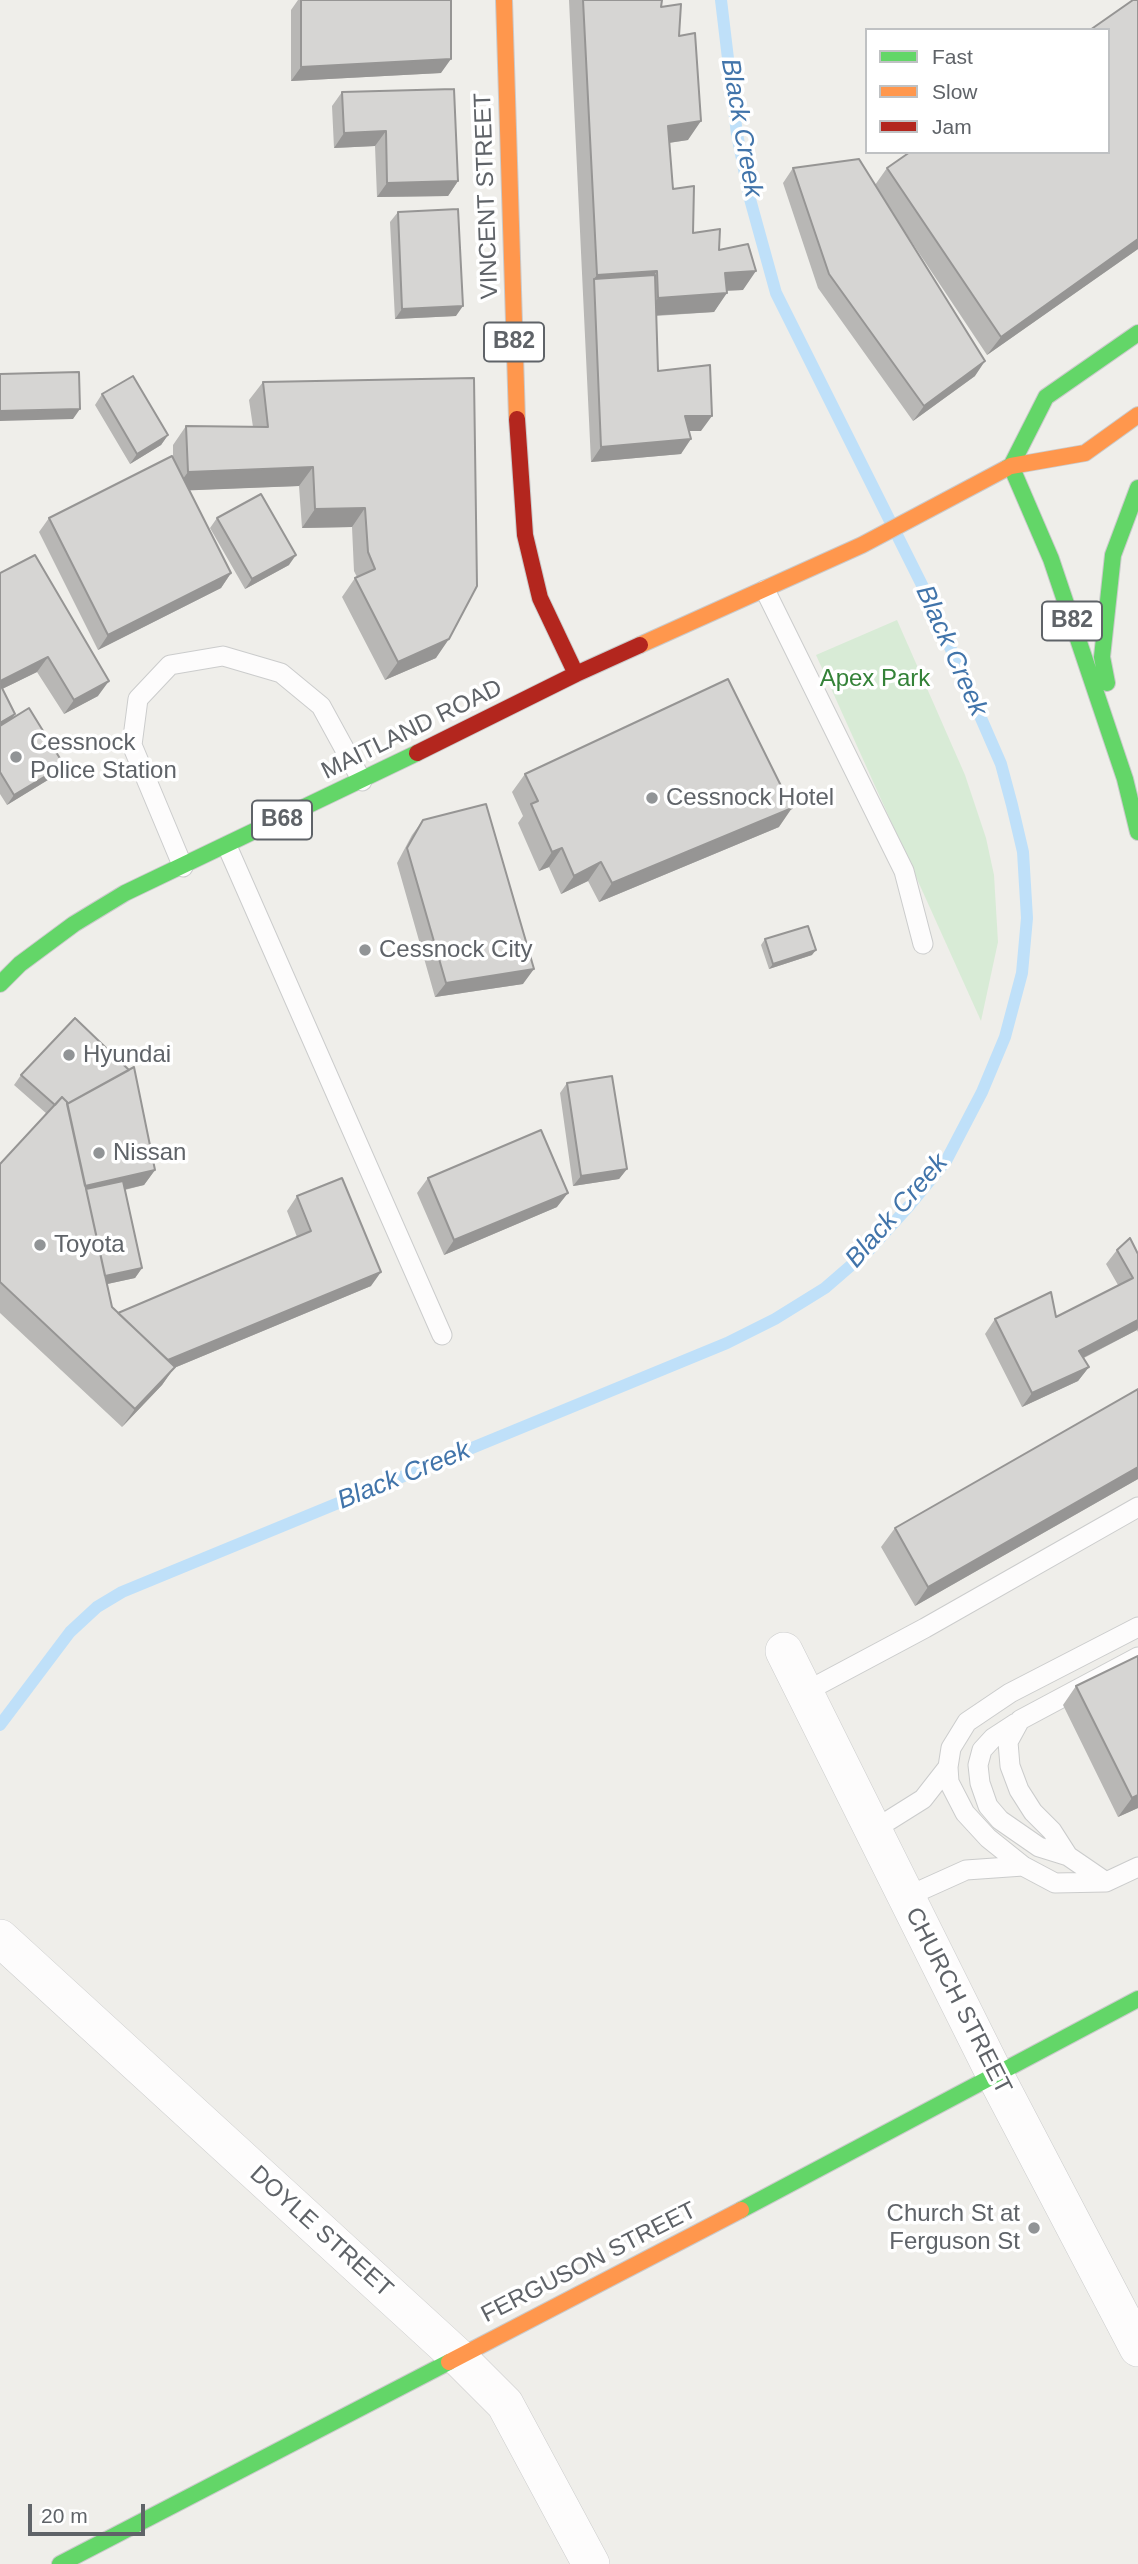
<!DOCTYPE html>
<style>
body{margin:0}
#map{position:relative;width:1138px;height:2564px;overflow:hidden;background:#efeeea;font-family:Helvetica,sans-serif}
canvas{display:block}
.legend{position:absolute;left:865px;top:28px;width:245px;height:126px;box-sizing:border-box;background:#fff;border:2px solid #bfc1c3;margin:0;padding:9px 12px;list-style:none;font-size:21px;color:#5f6368}
.legend li{display:flex;align-items:center;gap:14px;height:35px}
.legend b{width:35px;border:2px solid #bfc1c3}
.scale{position:absolute;left:28px;top:2504px;width:117px;height:32px;box-sizing:border-box;border:4px solid #5f6368;border-top:0;padding-left:9px;font-size:21px;line-height:24px;white-space:nowrap;color:#5f6368;-webkit-text-stroke:5px #fff;paint-order:stroke}
</style>
<div id="map">
<canvas width="1138" height="2564"></canvas>
<ul class="legend">
<li><b style="height:9px;background:#63d668"></b>Fast</li>
<li><b style="height:9px;background:#ff974d"></b>Slow</li>
<li><b style="height:9px;background:#b3261e"></b>Jam</li>
</ul>
<div class="scale">20 m</div>
</div>
<script>
const g = document.querySelector('canvas').getContext('2d');
g.lineJoin = 'round';
function fill(path, color) { g.fillStyle = color; g.fill(path, 'evenodd'); }
const poly = rows => new Path2D(rows.map(r => 'M' + r).join(''));
function stroke(path, color, width, dash) { g.strokeStyle = color; g.lineWidth = width; g.lineCap = dash ? 'butt' : 'round'; g.setLineDash(dash || []); g.stroke(path); }
function drawText(font, color, halo, rows, align = 'center') {
  g.font = font + ' Helvetica,sans-serif'; g.lineWidth = 7; g.setLineDash([]); g.textBaseline = 'middle'; g.strokeStyle = halo; g.fillStyle = color; for (const [text, x, y, turn = 0] of rows) {
    g.save(); g.translate(x, y); g.rotate((+turn || 0) * Math.PI / 180); g.textAlign = isNaN(turn) ? turn : align; if (halo) g.strokeText(text, 0, 0); g.fillText(text, 0, 0); g.restore();
  }
}
fill(poly([
 [897,620,965,775,986,838,994,875,998,942,981,1021,816,655]
]), '#d8ebd6');
stroke(poly([
 [0,1725,70,1632,97,1607,122,1592,727,1343,775,1319,825,1288,870,1249,909,1206,946,1161,982,1092,1005,1037,1022,973,1027,918,1023,852,1012,805,1001,764,929,599,776,293,750,199,737,134,721,0]
]), '#bfe0f9', 12);
const lane = poly([
 [765,590,904,871,923,944],
 [227,846,442,1335],
 [183,867,132,745,138,699,170,665,223,656,281,673,321,706,362,781],
 [1138,1627,1010,1693,967,1722,951,1748,948,1767,949,1782,965,1813,988,1838,1023,1866,1055,1883,1106,1882,1138,1867],
 [805,1692,925,1628,1138,1507],
 [1016,1723,993,1738,982,1750,978,1765,980,1783,988,1806,1000,1820,1039,1847,1068,1856],
 [872,1831,923,1799,948,1767],
 [1106,1882,1068,1856,1052,1831,1033,1812,1019,1790,1010,1766,1008,1742,1020,1720,1138,1657],
 [906,1897,966,1870,1023,1866]
]);
const street = poly([
 [784,1651,995,2075,1138,2348],
 [0,1938,458,2357,505,2404,591,2564]
]);
const fast = poly([
 [1011,466,1046,397,1138,333],
 [1007,468,1011,466,1051,559,1125,779,1138,832],
 [1107,683,1102,657,1113,555,1138,488],
 [0,984,20,964,74,924,125,893,417,753],
 [741,2210,1138,1999],
 [60,2564,449,2362]
]);
const slow = poly([
 [504,0,517,419],
 [1011,466,1085,453,1138,415],
 [640,645,862,545,1007,468],
 [449,2362,741,2210]
]);
const jam = poly([
 [517,419,525,535,540,598,576,674],
 [417,753,576,674,640,645]
]);
stroke(lane, '#cbcccc', 21);
stroke(street, '#cbcccc', 38);
stroke(fast, '#cacacb', 18);
stroke(slow, '#cacacb', 18);
stroke(jam, '#cacacb', 18);
stroke(lane, '#fdfcfc', 19);
stroke(street, '#fdfcfc', 37);
stroke(fast, '#63d668', 16);
stroke(slow, '#ff974d', 16);
stroke(jam, '#b3261e', 16);
fill(poly([
 [298,0,301,0,441,73,291,81,291,10],
 [569,0,662,0,661,7,679,36,688,140,669,143,673,189,693,233,719,250,743,290,727,291,714,312,656,316,658,371,701,431,689,431,681,454,591,462],
 [1138,0,1138,249,987,355,905,232,975,376,913,421,818,288,783,183,793,168,875,185,887,168],
 [342,92,458,181,448,196,377,197,375,146,334,148,332,106],
 [398,212,456,316,395,319,390,222],
 [474,378,436,658,385,680,342,597,355,578,357,577,354,571,352,527,302,528,299,486,189,490,231,573,221,588,98,650,39,532,49,518,173,459,173,445,186,426,253,427,249,400,263,382],
 [102,394,168,435,161,445,130,464,95,405],
 [217,518,289,565,245,589,210,528],
 [0,573,98,696,64,714,37,672,2,689,15,714,12,719,64,765,56,775,7,805,0,794],
 [525,774,779,827,599,902,588,881,561,894,549,867,539,871,518,823,523,816,512,792],
 [423,820,523,984,435,997,397,863,412,835],
 [765,939,812,955,769,969,761,945],
 [21,1075,155,1170,144,1185,125,1190,142,1268,135,1278,107,1284,112,1307,118,1313,297,1237,287,1211,297,1196,371,1286,174,1368,162,1385,122,1427,0,1313,0,1164,47,1114,14,1085],
 [567,1083,627,1169,619,1179,573,1186,560,1093],
 [428,1178,557,1207,444,1255,417,1193],
 [1117,1250,1138,1254,1138,1332,1137,1330,1084,1358,1089,1367,1078,1381,1022,1407,985,1334,995,1319,1056,1317,1118,1285,1106,1264],
 [1138,1389,1138,1479,915,1606,881,1547,895,1528],
 [1138,1656,1138,1808,1118,1817,1063,1705,1076,1686]
]), '#b8b7b5');
fill(poly([
 [451,59,441,73,291,81,301,67],
 [701,121,688,140,654,145,668,126],
 [386,131,375,146,334,148,344,133],
 [458,181,448,196,377,197,387,183],
 [1138,239,1138,249,987,355,1001,337],
 [657,271,644,290,594,279,597,275],
 [756,271,743,290,711,291,725,273],
 [727,293,714,312,645,316,658,298],
 [463,306,456,316,395,319,402,309],
 [985,361,975,376,913,421,924,406],
 [80,409,73,419,0,421,0,411],
 [685,416,712,416,701,431,675,431],
 [168,435,161,445,130,464,137,454],
 [691,439,681,454,591,462,601,447],
 [313,467,299,486,174,491,188,472],
 [365,508,352,527,302,528,315,509],
 [296,555,289,565,245,589,252,579],
 [231,573,221,588,98,650,108,635],
 [449,639,436,658,385,680,398,662],
 [48,657,37,672,0,690,0,681],
 [109,681,98,696,64,714,74,700],
 [15,714,5,729,0,732,0,723],
 [64,765,56,775,7,805,14,795],
 [792,808,779,827,599,902,612,883],
 [562,848,549,867,539,871,552,852],
 [601,862,588,881,561,894,574,876],
 [816,950,812,955,769,969,773,964],
 [534,969,523,984,435,997,446,983],
 [627,1169,619,1179,573,1186,581,1176],
 [155,1170,144,1185,79,1200,81,1187],
 [568,1193,557,1207,444,1255,454,1240],
 [142,1268,135,1278,89,1288,96,1277],
 [381,1272,371,1286,174,1368,162,1385,122,1427,135,1409,163,1362],
 [1138,1320,1138,1328,1137,1330,1069,1365,1079,1351],
 [1089,1367,1078,1381,1022,1407,1032,1393],
 [1138,1467,1138,1479,915,1606,928,1587],
 [1138,1795,1138,1808,1118,1817,1132,1798]
]), '#969594');
const building = poly([
 [301,0,451,0,451,59,301,67,301,0],
 [583,0,662,0,661,7,681,4,679,36,695,33,701,121,668,126,673,189,694,186,693,233,720,229,719,250,748,244,756,271,725,273,727,293,658,298,657,271,597,275,583,0],
 [1133,0,1138,0,1138,239,1001,337,887,168,910,152,1108,152,1108,30,1090,30,1133,0],
 [454,89,458,181,387,183,386,131,344,133,342,92,454,89],
 [859,159,985,361,924,406,829,274,793,168,859,159],
 [458,209,463,306,402,309,398,212,458,209],
 [655,275,658,371,710,365,712,416,685,416,691,439,601,447,594,279,655,275],
 [79,372,80,409,0,411,0,374,79,372],
 [133,376,168,435,137,454,102,394,133,376],
 [474,378,477,586,449,639,398,662,355,578,375,569,368,552,365,508,315,509,313,467,188,472,186,426,268,427,263,382,474,378],
 [172,456,231,573,108,635,49,518,172,456],
 [261,494,296,555,252,579,217,518,261,494],
 [35,555,109,681,74,700,48,657,0,681,0,573,35,555],
 [728,679,792,808,612,883,601,862,574,876,562,848,552,852,531,804,538,801,525,774,728,679],
 [0,684,15,714,0,723,0,684],
 [29,708,64,765,14,795,0,772,0,726,29,708],
 [486,804,534,969,446,983,407,848,423,820,486,804],
 [808,926,816,950,773,964,765,939,808,926],
 [75,1018,129,1070,67,1104,67,1102,62,1097,55,1105,21,1075,75,1018],
 [134,1067,155,1170,85,1186,67,1104,134,1067],
 [612,1076,627,1169,581,1176,567,1083,612,1076],
 [62,1097,67,1102,112,1307,175,1367,135,1409,0,1282,0,1164,62,1097],
 [541,1130,568,1193,454,1240,428,1178,541,1130],
 [342,1178,381,1272,168,1360,118,1313,311,1231,297,1196,342,1178],
 [123,1181,142,1268,105,1276,86,1189,123,1181],
 [1130,1238,1138,1254,1138,1320,1079,1351,1089,1367,1032,1393,995,1319,1051,1292,1056,1317,1133,1278,1117,1250,1130,1238],
 [1138,1389,1138,1467,928,1587,895,1528,1138,1389],
 [1138,1656,1138,1795,1132,1798,1076,1686,1138,1656]
]);
fill(building, '#d6d5d3');
stroke(building, '#969594', 2);
for (const [x, y, r, color] of [
 [16,757,7,"#919496"],
 [652,798,7,"#919496"],
 [365,950,7,"#919496"],
 [69,1055,7,"#919496"],
 [99,1153,7,"#919496"],
 [40,1245,7,"#919496"],
 [1034,2228,7,"#919496"]
]) { const dot = new Path2D(); dot.arc(x, y, r, 0, 2 * Math.PI); g.fillStyle = color; g.fill(dot); stroke(dot, '#fff', 2.5); }
for (const [x, y, w] of [
 [514,342,60],
 [1072,621,60],
 [282,820,60]
]) { const box = new Path2D(); box.roundRect(x - w / 2, y - 19.5, w, 39, 5); g.fillStyle = '#fff'; g.fill(box); stroke(box, '#5f6368', 2); }
drawText('bold 23px', '#5f6368', null, [
 ["B82",514,342],
 ["B82",1072,621],
 ["B68",282,820]
]);
drawText('24px', '#5f6368', '#fff', [
 ["VINCENT STREET",487,196,-92],
 ["MAITLAND ROAD",412,730,-26],
 ["CHURCH STREET",958,2001,63],
 ["DOYLE STREET",321,2232,42],
 ["FERGUSON STREET",589,2263,-27]
]);
drawText('24px', '#348238', '#fff', [
 ["Apex Park",875,679]
]);
drawText('24px', '#5f6368', '#fff', [
 ["Cessnock",30,743],
 ["Police Station",30,771],
 ["Cessnock Hotel",666,798],
 ["Cessnock City",379,950],
 ["Hyundai",83,1055],
 ["Nissan",113,1153],
 ["Toyota",54,1245],
 ["Church St at",1020,2214,"right"],
 ["Ferguson St",1020,2242,"right"]
], 'left');
drawText('italic 26px', '#4174aa', '#fff', [
 ["Black Creek",741,128,80],
 ["Black Creek",951,651,66],
 ["Black Creek",897,1211,-49],
 ["Black Creek",404,1476,-22]
]);
</script>
